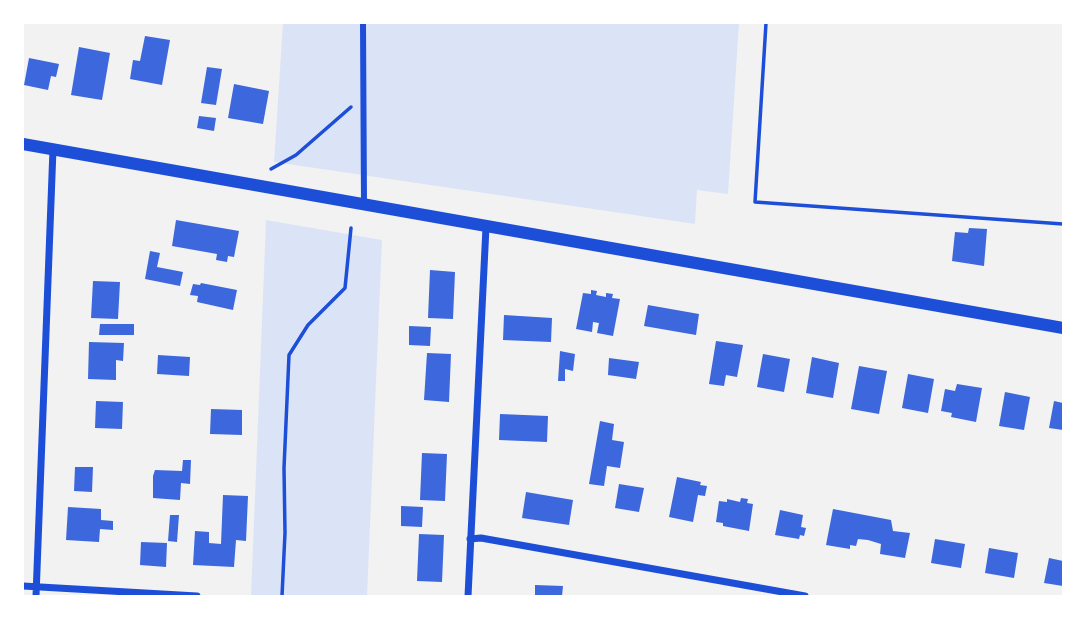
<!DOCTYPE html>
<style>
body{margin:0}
#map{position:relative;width:1086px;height:619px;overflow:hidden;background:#f2f2f2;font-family:Quicksand,sans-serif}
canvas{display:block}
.frame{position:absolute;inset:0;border:24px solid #fff;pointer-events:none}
</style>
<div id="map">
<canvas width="1086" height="619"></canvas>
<div class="frame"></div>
</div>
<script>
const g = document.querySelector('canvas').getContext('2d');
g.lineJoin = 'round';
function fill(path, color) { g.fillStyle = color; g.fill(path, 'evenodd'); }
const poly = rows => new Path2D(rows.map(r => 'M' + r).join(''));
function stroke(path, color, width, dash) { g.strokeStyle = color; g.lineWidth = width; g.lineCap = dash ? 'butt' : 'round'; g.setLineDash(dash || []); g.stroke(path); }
fill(poly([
 [283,23,739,23,728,194,697,190,695,224,274,162],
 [266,220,382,240,367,596,251,596]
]), '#dbe4f7');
fill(poly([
 [145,36,170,40,162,85,130,79,133,60,140,61],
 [79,47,110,53,102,100,71,95],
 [29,58,59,64,56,77,51,76,48,90,24,85],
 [207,67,222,69,216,105,201,103],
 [234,84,269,91,263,124,228,118],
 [199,116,216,118,214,131,197,128],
 [176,220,239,231,234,257,228,256,227,262,216,260,217,254,172,246],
 [969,228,987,229,984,266,952,261,955,232,968,233],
 [150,251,160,253,157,267,183,272,180,286,145,279],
 [430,270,455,272,453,319,428,318],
 [93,281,120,282,118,319,91,318],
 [201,283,237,290,233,310,197,302,198,296,190,295,193,284,200,285],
 [591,290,597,291,596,295,606,297,606,293,613,294,612,298,620,299,613,336,597,333,599,323,593,322,592,332,576,329,583,293,591,294],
 [648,305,699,314,696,335,644,326],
 [504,315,552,318,551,342,503,340],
 [100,324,134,324,134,335,99,335],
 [409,326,431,327,430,346,409,345],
 [716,341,743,345,737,377,726,375,724,386,709,384],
 [89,342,124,343,123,361,116,360,116,380,88,379],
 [560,351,575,354,573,371,565,369,565,381,558,381],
 [427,353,451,354,449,402,424,400],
 [763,354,790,359,784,392,757,387],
 [158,355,190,357,189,376,157,374],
 [812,357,839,363,833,398,806,393],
 [609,358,639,362,636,379,608,375],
 [859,366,887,371,879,414,851,409],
 [908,374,934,379,928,413,902,408],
 [957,384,982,388,976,422,951,417,952,413,941,411,945,389,955,391],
 [1005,392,1030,397,1024,430,999,426],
 [96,401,123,402,122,429,95,428],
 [1054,401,1063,403,1063,430,1049,428],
 [211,409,242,410,242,435,210,434],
 [500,414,548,416,547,442,499,440],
 [600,421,614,424,612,440,624,442,620,468,607,466,604,486,589,484],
 [422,453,447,454,445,501,420,500],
 [183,460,191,460,190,484,181,483,180,500,153,498,153,476,155,470,182,471],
 [75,467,93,467,92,492,74,491],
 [677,477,701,482,700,485,707,486,705,496,698,495,693,522,669,517],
 [619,484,644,488,639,512,615,508],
 [526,492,573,500,569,525,522,518],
 [223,495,248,496,246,541,236,540,234,567,193,565,195,531,209,532,209,543,221,544],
 [741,498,748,499,747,503,753,504,749,531,723,526,723,523,716,522,719,501,727,502,727,499,740,502],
 [401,506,423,507,422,527,401,526],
 [68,507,101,509,101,520,113,521,113,530,100,529,99,542,66,540],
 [833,509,891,520,893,531,910,533,905,558,880,554,881,544,868,540,858,539,856,546,850,545,850,549,826,545],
 [780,510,803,515,801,527,806,528,804,536,800,535,799,539,775,535],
 [170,515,179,515,177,542,168,541],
 [419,534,444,535,442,582,417,581],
 [935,539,965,544,961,568,931,563],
 [141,542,167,543,166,567,140,565],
 [989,548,1018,553,1014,578,985,573],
 [1049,558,1063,561,1063,586,1044,583],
 [535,585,563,586,562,596,535,596]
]), '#3d67dc');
stroke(poly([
 [766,23,755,202,1063,224],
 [271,169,296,155,351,107],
 [282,596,285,533,284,468,289,355,308,325,345,288,351,228]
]), '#1d4ed8', 3.5);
stroke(poly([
 [363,23,364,205]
]), '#1d4ed8', 6);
stroke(poly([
 [470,539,481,538,805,596],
 [23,586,197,596],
 [36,596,53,149],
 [468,596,486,227]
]), '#1d4ed8', 7);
stroke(poly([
 [23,144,1063,328]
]), '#1d4ed8', 12);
</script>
